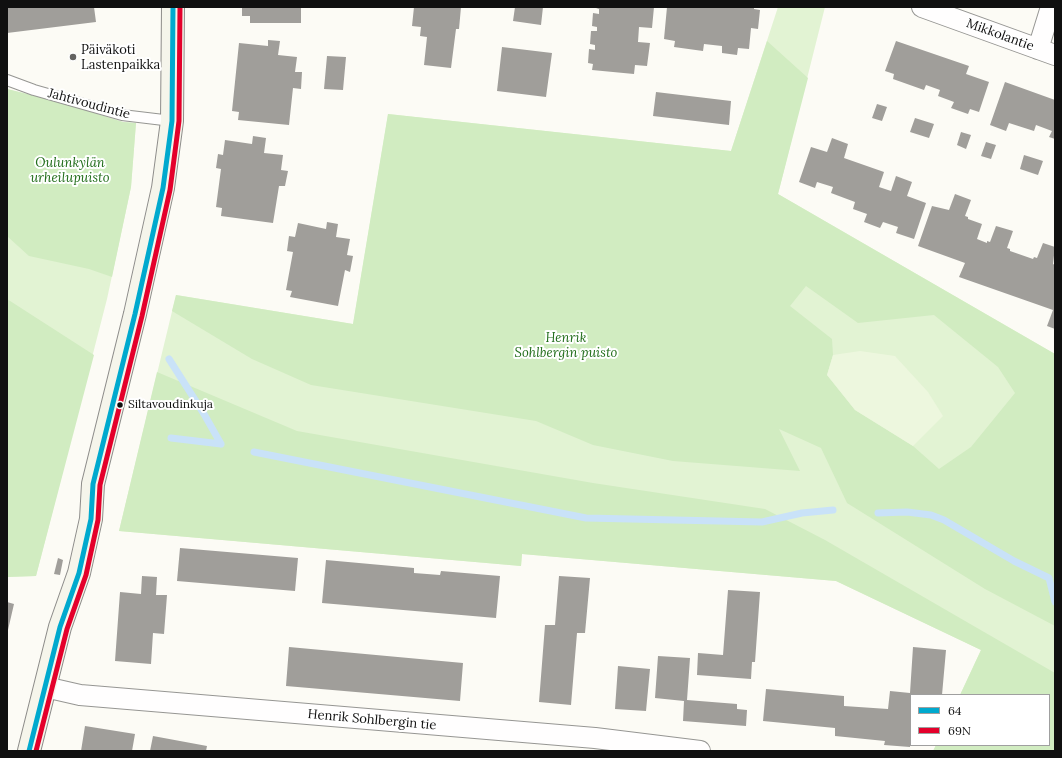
<!DOCTYPE html>
<meta charset="utf-8">
<style>
body{margin:0}
#map{position:relative;width:1062px;height:758px;overflow:hidden;background:#fcfbf5;font-family:Lora,serif}
canvas{display:block}
.frame{position:absolute;inset:0;border:8px solid #101010;pointer-events:none}
.legend{position:absolute;left:910px;top:694px;width:140px;height:52px;box-sizing:border-box;background:#fff;border:1px solid #9f9f9f;margin:0;padding:5px 7px;list-style:none;font-size:12px;color:#101010}
.legend li{display:flex;align-items:center;gap:8px;height:20px}
.legend b{width:20px;border:1px solid #9f9f9f}
</style>
<div id="map">
<canvas width="1062" height="758"></canvas>
<div class="frame"></div>
<ul class="legend">
<li><b style="height:5px;background:#00a9ce"></b>64</li>
<li><b style="height:5px;background:#e4002b"></b>69N</li>
</ul>
</div>
<script>
const g = document.querySelector('canvas').getContext('2d');
g.lineJoin = 'round';
function fill(path, color) { g.fillStyle = color; g.fill(path, 'evenodd'); }
const poly = rows => new Path2D(rows.map(r => 'M' + r).join(''));
function stroke(path, color, width, dash) { g.strokeStyle = color; g.lineWidth = width; g.lineCap = dash ? 'butt' : 'round'; g.setLineDash(dash || []); g.stroke(path); }
function drawText(font, color, halo, rows, align = 'center') {
  g.font = font + ' Lora,serif'; g.lineWidth = 4; g.setLineDash([]); g.textBaseline = 'middle'; g.strokeStyle = halo; g.fillStyle = color; for (const [text, x, y, turn = 0] of rows) {
    g.save(); g.translate(x, y); g.rotate((+turn || 0) * Math.PI / 180); g.textAlign = isNaN(turn) ? turn : align; if (halo) g.strokeText(text, 0, 0); g.fillText(text, 0, 0); g.restore();
  }
}
fill(poly([
 [778,7,825,7,778,194,1055,354,1055,751,933,751,936,745,1049,745,1049,695,960,695,981,650,836,581,522,554,521,566,119,531,176,295,353,324,388,114,731,151],
 [7,89,56,101,123,122,136,123,131,187,107,299,36,576,7,577]
]), '#e2f3d3');
fill(poly([
 [767,41,808,78,778,194,1055,354,1055,626,985,589,847,503,821,448,779,429,800,471,673,461,593,445,536,421,311,385,252,359,172,311,176,295,353,324,388,114,731,151],
 [806,286,858,323,934,315,998,367,1015,393,971,447,939,469,913,446,855,410,827,375,833,355,832,339,790,306],
 [7,89,56,101,123,122,136,123,131,187,112,277,89,269,29,256,7,236],
 [7,299,94,355,36,576,7,577],
 [157,372,297,431,593,483,765,509,825,540,1055,673,1055,751,933,751,936,745,1049,745,1049,695,960,695,981,650,836,581,522,554,521,566,119,531]
]), '#d1ecc1');
fill(poly([
 [860,351,895,356,928,392,943,416,913,446,855,410,827,375,833,355]
]), '#edf7de');
stroke(poly([
 [169,359,204,414,221,444],
 [171,438,221,444],
 [254,452,586,518,762,522,802,513,833,510],
 [878,513,907,512,931,515,944,520,1014,561,1049,578,1055,602]
]), '#c9e2f8', 7);
fill(poly([
 [7,7,94,7,96,22,7,33],
 [242,7,301,7,301,23,250,23,250,16,242,16],
 [414,7,461,7,459,29,456,29,451,68,424,65,427,37,420,36,421,27,412,26],
 [515,7,543,7,541,25,513,21],
 [593,7,654,7,652,28,639,27,638,42,650,43,647,66,635,65,634,74,592,70,593,64,588,63,589,49,595,50,595,45,590,44,591,31,597,31,597,27,592,26,593,13,599,14,599,9],
 [667,7,754,7,754,9,760,10,758,29,751,28,749,49,738,48,737,55,722,53,722,46,704,44,703,51,674,47,675,41,664,39],
 [268,40,280,41,278,55,297,57,295,72,302,72,301,89,293,88,289,125,238,120,239,112,232,111,239,43,268,46],
 [896,41,969,66,966,74,989,82,979,112,970,109,968,114,951,108,954,102,938,96,940,90,926,85,924,90,893,79,894,74,885,71],
 [502,47,552,53,546,97,497,91],
 [327,56,346,57,343,90,324,89],
 [1005,82,1055,100,1055,139,1049,137,1052,131,1036,125,1034,131,1009,123,1006,131,990,125],
 [656,92,731,101,729,125,653,116],
 [877,104,887,107,882,121,872,118],
 [915,118,934,124,929,138,910,132],
 [961,132,971,135,966,149,957,145],
 [253,136,266,138,264,153,283,155,281,170,288,171,285,186,279,186,273,223,221,216,222,208,216,207,221,169,216,168,218,154,223,155,225,140,252,144],
 [832,138,848,144,844,158,884,172,879,187,891,191,896,176,912,182,907,196,926,203,914,239,896,233,898,227,883,222,880,228,864,222,867,214,853,209,855,202,831,193,833,187,817,182,815,188,799,182,811,147,827,152],
 [986,142,996,145,991,159,981,156],
 [1024,155,1043,161,1038,175,1020,169],
 [955,194,971,200,965,216,968,217,968,219,982,224,977,239,987,243,987,241,990,242,996,226,1013,231,1007,248,1010,249,1010,251,1033,259,1034,257,1037,258,1043,243,1055,247,1053,264,1055,265,1055,329,1047,326,1053,310,959,277,965,263,918,246,932,206,949,210],
 [327,222,338,224,336,237,350,239,347,255,353,256,350,272,345,270,338,306,290,297,292,291,286,290,293,252,287,251,289,236,295,237,298,223,326,229],
 [180,548,298,558,295,591,177,581],
 [58,558,63,560,60,575,54,574],
 [326,560,414,568,414,573,440,575,441,571,500,576,496,618,322,603],
 [142,576,157,577,156,595,167,595,164,634,153,633,151,664,115,661,120,592,141,594],
 [559,576,590,578,585,633,577,633,571,705,539,702,545,625,555,625],
 [728,590,760,592,755,662,752,662,751,679,697,675,698,653,723,655],
 [7,602,14,604,8,630,7,630],
 [289,647,463,663,460,701,286,686],
 [913,647,946,650,942,695,911,695,910,747,884,745,885,741,835,736,835,728,763,721,766,689,844,696,844,706,888,709,890,691,910,693],
 [658,656,690,658,687,700,737,704,737,709,747,710,746,726,683,721,684,701,655,698],
 [618,666,650,669,646,711,615,709],
 [85,726,135,734,132,751,81,751],
 [153,736,207,746,206,751,150,751]
]), '#a09e9a');
const service = poly([
 [7,80,34,90,122,115,172,121]
]);
const minor = poly([
 [922,7,1055,55],
 [1038,49,1051,7],
 [45,687,80,695,595,738,700,751]
]);
const secondary = poly([
 [29,751,60,627,79,573,91,519,93,484,135,314,163,188,172,121,173,7]
]);
stroke(service, '#969693', 12);
stroke(minor, '#969693', 22);
stroke(secondary, '#8d8c8a', 24);
stroke(service, '#fffefe', 10);
stroke(minor, '#fffefe', 20);
stroke(secondary, '#f5f5eb', 22);
stroke(poly([
 [29,751,60,627,79,573,91,519,93,484,135,314,163,188,172,121,173,7]
]), '#00a9ce', 5);
stroke(poly([
 [36,751,67,629,86,575,98,520,100,485,142,316,170,190,179,121,180,7]
]), '#e4002b', 5);
for (const [x, y, r, color] of [
 [73,57,4,"#636260"],
 [120,405,3.5,"#101010"]
]) { const dot = new Path2D(); dot.arc(x, y, r, 0, 2 * Math.PI); g.fillStyle = color; g.fill(dot); stroke(dot, '#fff', 1.5); }
drawText('12px', '#101010', '#fff', [
 ["Siltavoudinkuja",128,405]
], 'left');
drawText('13px', '#101010', '#fff', [
 ["Mikkolantie",1000,35,20],
 ["Jahtivoudintie",89,104,15],
 ["Henrik Sohlbergin tie",372,720,5]
]);
drawText('13px', '#101010', '#fff', [
 ["Päiväkoti",81,50],
 ["Lastenpaikka",81,65]
], 'left');
drawText('italic 13px', '#216d1a', '#fff', [
 ["Oulunkylän",70,163],
 ["urheilupuisto",70,178],
 ["Henrik",566,338],
 ["Sohlbergin puisto",566,353]
]);
</script>
